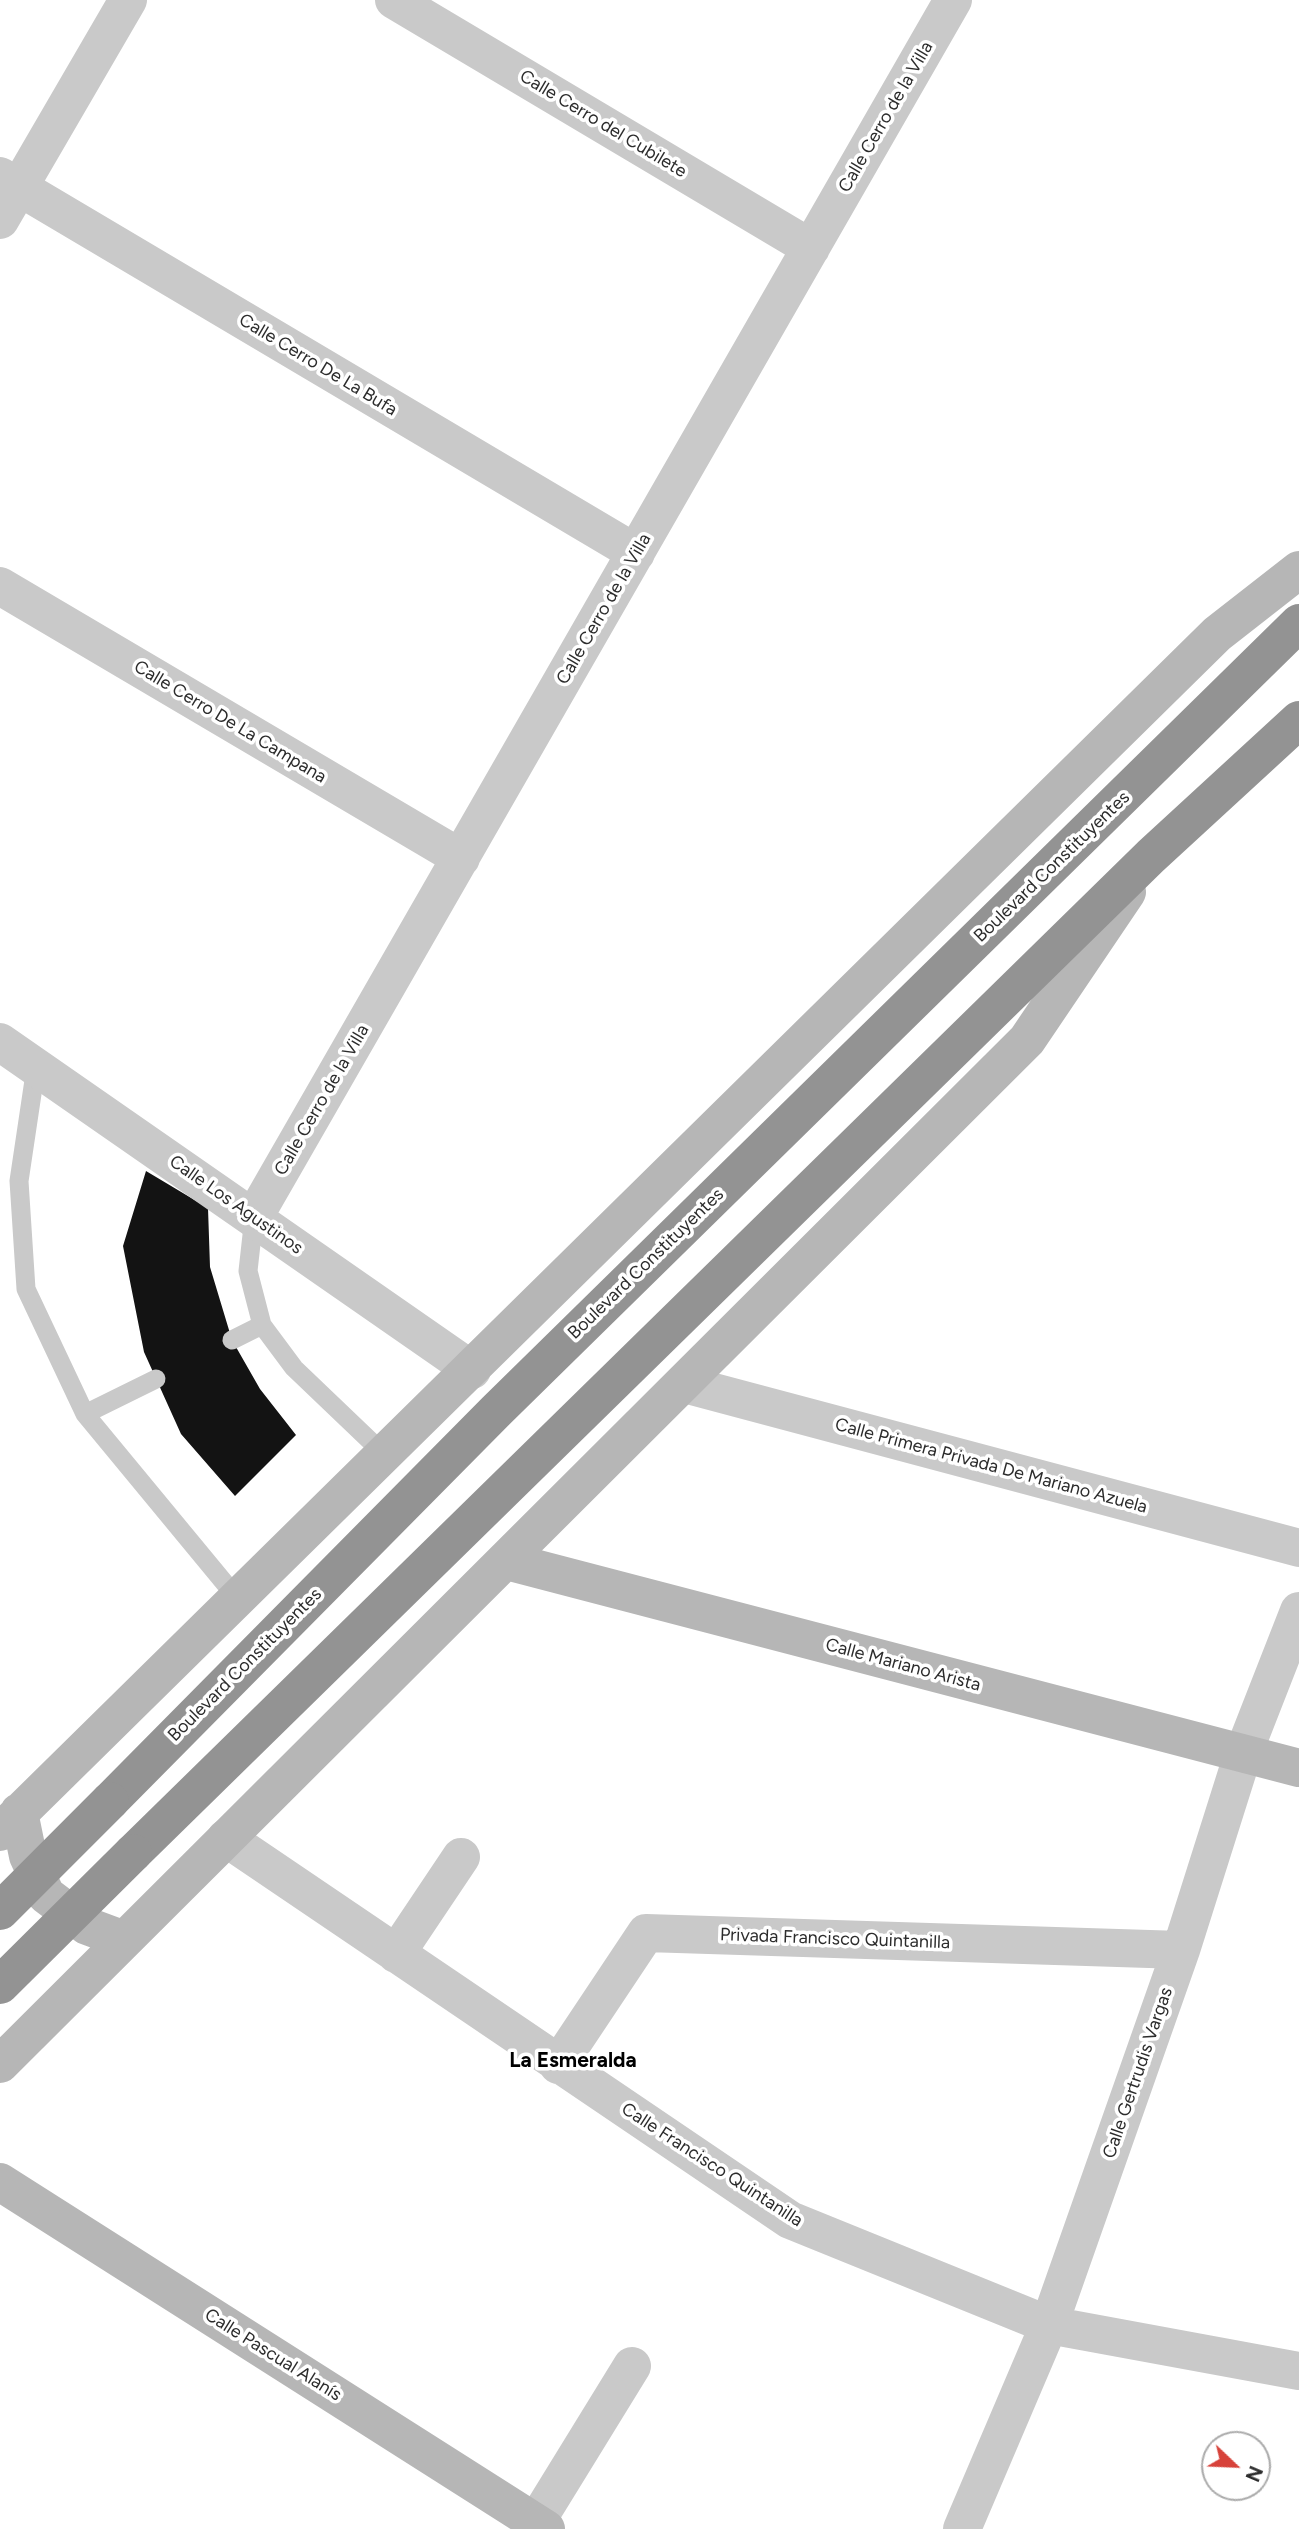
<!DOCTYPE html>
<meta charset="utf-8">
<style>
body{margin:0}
#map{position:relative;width:1299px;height:2529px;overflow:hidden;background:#fff;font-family:Figtree,sans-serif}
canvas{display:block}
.north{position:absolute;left:1201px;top:2431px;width:70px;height:70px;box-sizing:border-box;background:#fff;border:2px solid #ababab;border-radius:50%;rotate:113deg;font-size:19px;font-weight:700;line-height:28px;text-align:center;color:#2c2c2c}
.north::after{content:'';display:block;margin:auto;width:24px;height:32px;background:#d7423a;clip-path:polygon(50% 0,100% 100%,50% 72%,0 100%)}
</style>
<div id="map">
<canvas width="1299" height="2529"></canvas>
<div class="north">N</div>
</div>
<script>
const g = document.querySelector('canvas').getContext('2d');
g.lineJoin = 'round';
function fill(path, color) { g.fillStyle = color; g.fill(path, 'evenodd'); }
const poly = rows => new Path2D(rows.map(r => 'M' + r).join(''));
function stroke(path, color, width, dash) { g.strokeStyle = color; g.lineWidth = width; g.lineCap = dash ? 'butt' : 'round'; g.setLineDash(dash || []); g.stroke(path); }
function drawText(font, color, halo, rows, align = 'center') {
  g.font = font + ' Figtree,sans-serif'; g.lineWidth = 7; g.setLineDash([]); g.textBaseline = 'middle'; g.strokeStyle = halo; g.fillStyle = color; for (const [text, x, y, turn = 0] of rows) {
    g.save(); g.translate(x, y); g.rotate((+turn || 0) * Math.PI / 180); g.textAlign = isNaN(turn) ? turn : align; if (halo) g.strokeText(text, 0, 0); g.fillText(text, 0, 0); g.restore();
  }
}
fill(poly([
 [146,1171,208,1208,210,1267,232,1340,260,1389,296,1435,235,1496,181,1434,144,1352,123,1246]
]), '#131313');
stroke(poly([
 [36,1067,19,1181,26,1289,85,1414,237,1598],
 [254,1217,248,1271,262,1325,294,1368,385,1455],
 [232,1340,262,1325],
 [85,1414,156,1379]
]), '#c9c9c9', 19);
stroke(poly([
 [394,0,811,248],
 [0,176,636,553],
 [0,220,128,0],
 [0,586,461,858],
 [0,1042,472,1370],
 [254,1217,953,0],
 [684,1384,1299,1548],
 [226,1838,790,2220,1049,2325,1299,2371],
 [396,1954,461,1857],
 [558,2065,646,1933,1181,1950],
 [536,2522,632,2366],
 [962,2529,1049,2325,1181,1950,1243,1754,1299,1611]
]), '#c9c9c9', 38);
stroke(poly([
 [507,1561,1299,1768],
 [19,1812,28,1856,46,1895,87,1926,122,1939],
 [0,1832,1217,634,1299,570],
 [0,2064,1027,1040,1127,892],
 [0,2182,546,2529]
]), '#b6b6b6', 38);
stroke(poly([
 [110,1801,496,1411,1299,623],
 [133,1853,1151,856,1299,720]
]), '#939393', 38);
stroke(poly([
 [0,1911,110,1801],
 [0,1985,133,1853]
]), '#939393', 38);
drawText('18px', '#2c2c2c', '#fff', [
 ["Calle Cerro de la Villa",886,117,-60],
 ["Calle Cerro del Cubilete",603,124,31],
 ["Calle Cerro De La Bufa",318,365,31],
 ["Calle Cerro de la Villa",604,609,-60],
 ["Calle Cerro De La Campana",230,722,31],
 ["Boulevard Constituyentes",1052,867,-44],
 ["Calle Cerro de la Villa",322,1100,-60],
 ["Calle Los Agustinos",236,1205,35],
 ["Boulevard Constituyentes",646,1264,-44],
 ["Calle Primera Privada De Mariano Azuela",991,1466,15],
 ["Boulevard Constituyentes",245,1665,-45],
 ["Calle Mariano Arista",903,1665,15],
 ["Privada Francisco Quintanilla",835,1939,2],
 ["Calle Gertrudis Vargas",1138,2073,-71],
 ["Calle Francisco Quintanilla",712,2165,33],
 ["Calle Pascual Alanís",273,2355,32]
]);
drawText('bold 21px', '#000', '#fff', [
 ["La Esmeralda",573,2061]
]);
</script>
